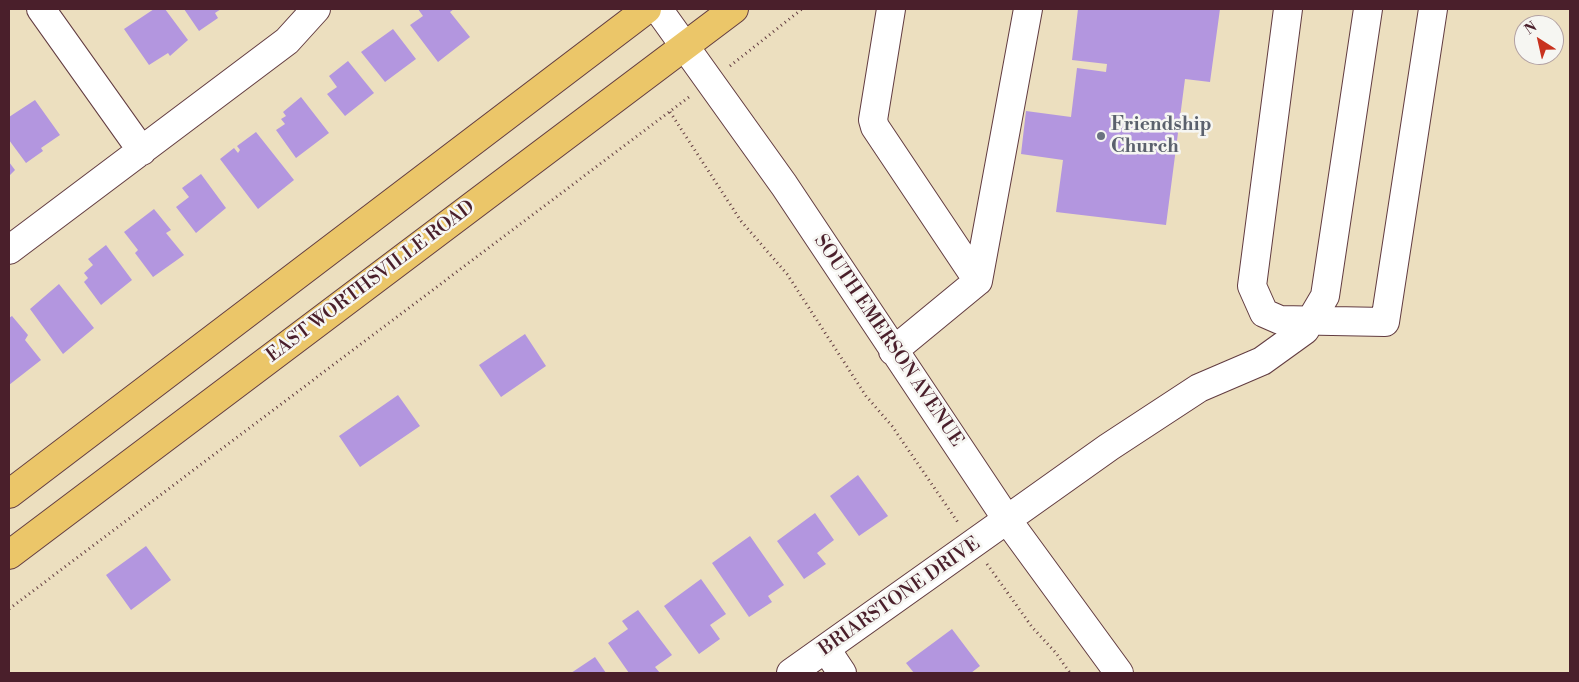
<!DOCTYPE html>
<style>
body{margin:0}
#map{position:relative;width:1579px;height:682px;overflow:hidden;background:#ecdfbf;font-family:"Libre Bodoni",serif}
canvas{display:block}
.frame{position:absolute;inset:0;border:10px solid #4a1f2b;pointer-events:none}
.north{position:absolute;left:1514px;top:15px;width:50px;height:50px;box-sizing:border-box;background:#f6f6f2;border:1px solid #b1a0a2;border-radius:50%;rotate:325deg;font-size:14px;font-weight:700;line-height:20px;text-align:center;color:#4a1f2b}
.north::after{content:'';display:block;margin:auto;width:18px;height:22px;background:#c8321e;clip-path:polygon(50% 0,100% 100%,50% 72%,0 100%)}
</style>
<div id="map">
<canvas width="1579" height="682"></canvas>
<div class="frame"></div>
<div class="north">N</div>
</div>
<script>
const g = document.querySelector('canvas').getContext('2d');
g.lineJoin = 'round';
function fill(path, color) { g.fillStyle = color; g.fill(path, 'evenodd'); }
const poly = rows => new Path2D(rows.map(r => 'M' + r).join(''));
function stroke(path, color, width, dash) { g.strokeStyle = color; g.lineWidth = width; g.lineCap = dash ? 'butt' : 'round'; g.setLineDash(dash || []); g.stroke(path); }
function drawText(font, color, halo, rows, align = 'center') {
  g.font = font + ' "Libre Bodoni",serif'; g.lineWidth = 5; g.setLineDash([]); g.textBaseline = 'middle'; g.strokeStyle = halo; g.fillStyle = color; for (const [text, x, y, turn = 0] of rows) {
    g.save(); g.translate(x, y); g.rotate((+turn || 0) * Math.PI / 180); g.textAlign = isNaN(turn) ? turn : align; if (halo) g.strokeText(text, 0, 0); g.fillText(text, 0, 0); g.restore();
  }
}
fill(poly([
 [154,9,165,9,188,40,170,56,168,53,149,65,124,29],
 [184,9,221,9,215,13,218,18,199,31],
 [418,9,454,9,450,12,470,37,438,62,410,25,423,16],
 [1078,9,1220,9,1210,82,1185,79,1166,225,1056,212,1063,160,1021,154,1026,111,1071,117,1077,68,1106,72,1107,64,1072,60],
 [393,29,416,59,385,82,361,52],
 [348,61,374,93,345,116,327,94,337,87,329,76],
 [301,97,329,133,296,158,276,130,285,124,281,119,286,116,283,112],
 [35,100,60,135,41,148,43,151,26,163,9,140,9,117],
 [256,132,294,180,258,209,220,159,234,148,238,153,240,150,237,146],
 [9,162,15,170,9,176],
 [201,174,226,208,196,233,176,207,189,197,182,188],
 [154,209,171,230,166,233,184,255,153,277,135,253,138,250,124,232],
 [106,245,132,280,101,305,84,282,88,278,84,273,93,265,88,259],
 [59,284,94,328,63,354,30,309],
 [12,316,28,335,25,340,41,360,9,385,9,318],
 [525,334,546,366,501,397,479,365],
 [398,395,420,426,360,467,339,436],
 [858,475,888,516,859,536,830,496],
 [815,513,834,540,817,553,826,564,804,579,777,541],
 [750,536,784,585,768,596,772,602,749,617,712,563],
 [146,546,171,580,131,610,106,575],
 [701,579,726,614,710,625,720,639,699,654,664,606],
 [638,610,672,655,655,667,660,673,629,673,608,643,628,629,622,621],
 [952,629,980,666,971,673,914,673,906,663],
 [595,657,606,673,571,673]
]), '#b396df');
const minor = poly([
 [41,9,142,151],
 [658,9,784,185,1008,521,1119,673],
 [891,9,873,120,875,127,978,281],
 [1288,9,1252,286,1264,313,1280,320,1385,322,1433,9],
 [9,250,287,41,316,9],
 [893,351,978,281,1028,9],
 [826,649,842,673],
 [791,673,1109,447,1199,388,1262,361,1305,330,1325,296,1368,9]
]);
const major = poly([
 [9,494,647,9],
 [9,555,734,9]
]);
stroke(minor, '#623c41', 30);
stroke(major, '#623c41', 30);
stroke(poly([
 [730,66,802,9],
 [670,112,741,221,787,274,866,396,892,426,959,524],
 [987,564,1032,627,1056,653,1070,673],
 [9,609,689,97]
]), '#623c41', 3, [1, 4]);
stroke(minor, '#fff', 28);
stroke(major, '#ebc669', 28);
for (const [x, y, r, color] of [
 [1101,136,5,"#6b7280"]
]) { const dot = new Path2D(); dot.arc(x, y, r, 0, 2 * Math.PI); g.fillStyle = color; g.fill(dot); stroke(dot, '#f6f6f2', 2); }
drawText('bold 19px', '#5b616d', '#f6f6f2', [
 ["Friendship",1111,125],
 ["Church",1111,147]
], 'left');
drawText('19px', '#4a1f2b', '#f6f6f2', [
 ["EAST WORTHSVILLE ROAD",371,282,-37],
 ["SOUTH EMERSON AVENUE",888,341,56],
 ["BRIARSTONE DRIVE",900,597,-35]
]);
</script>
